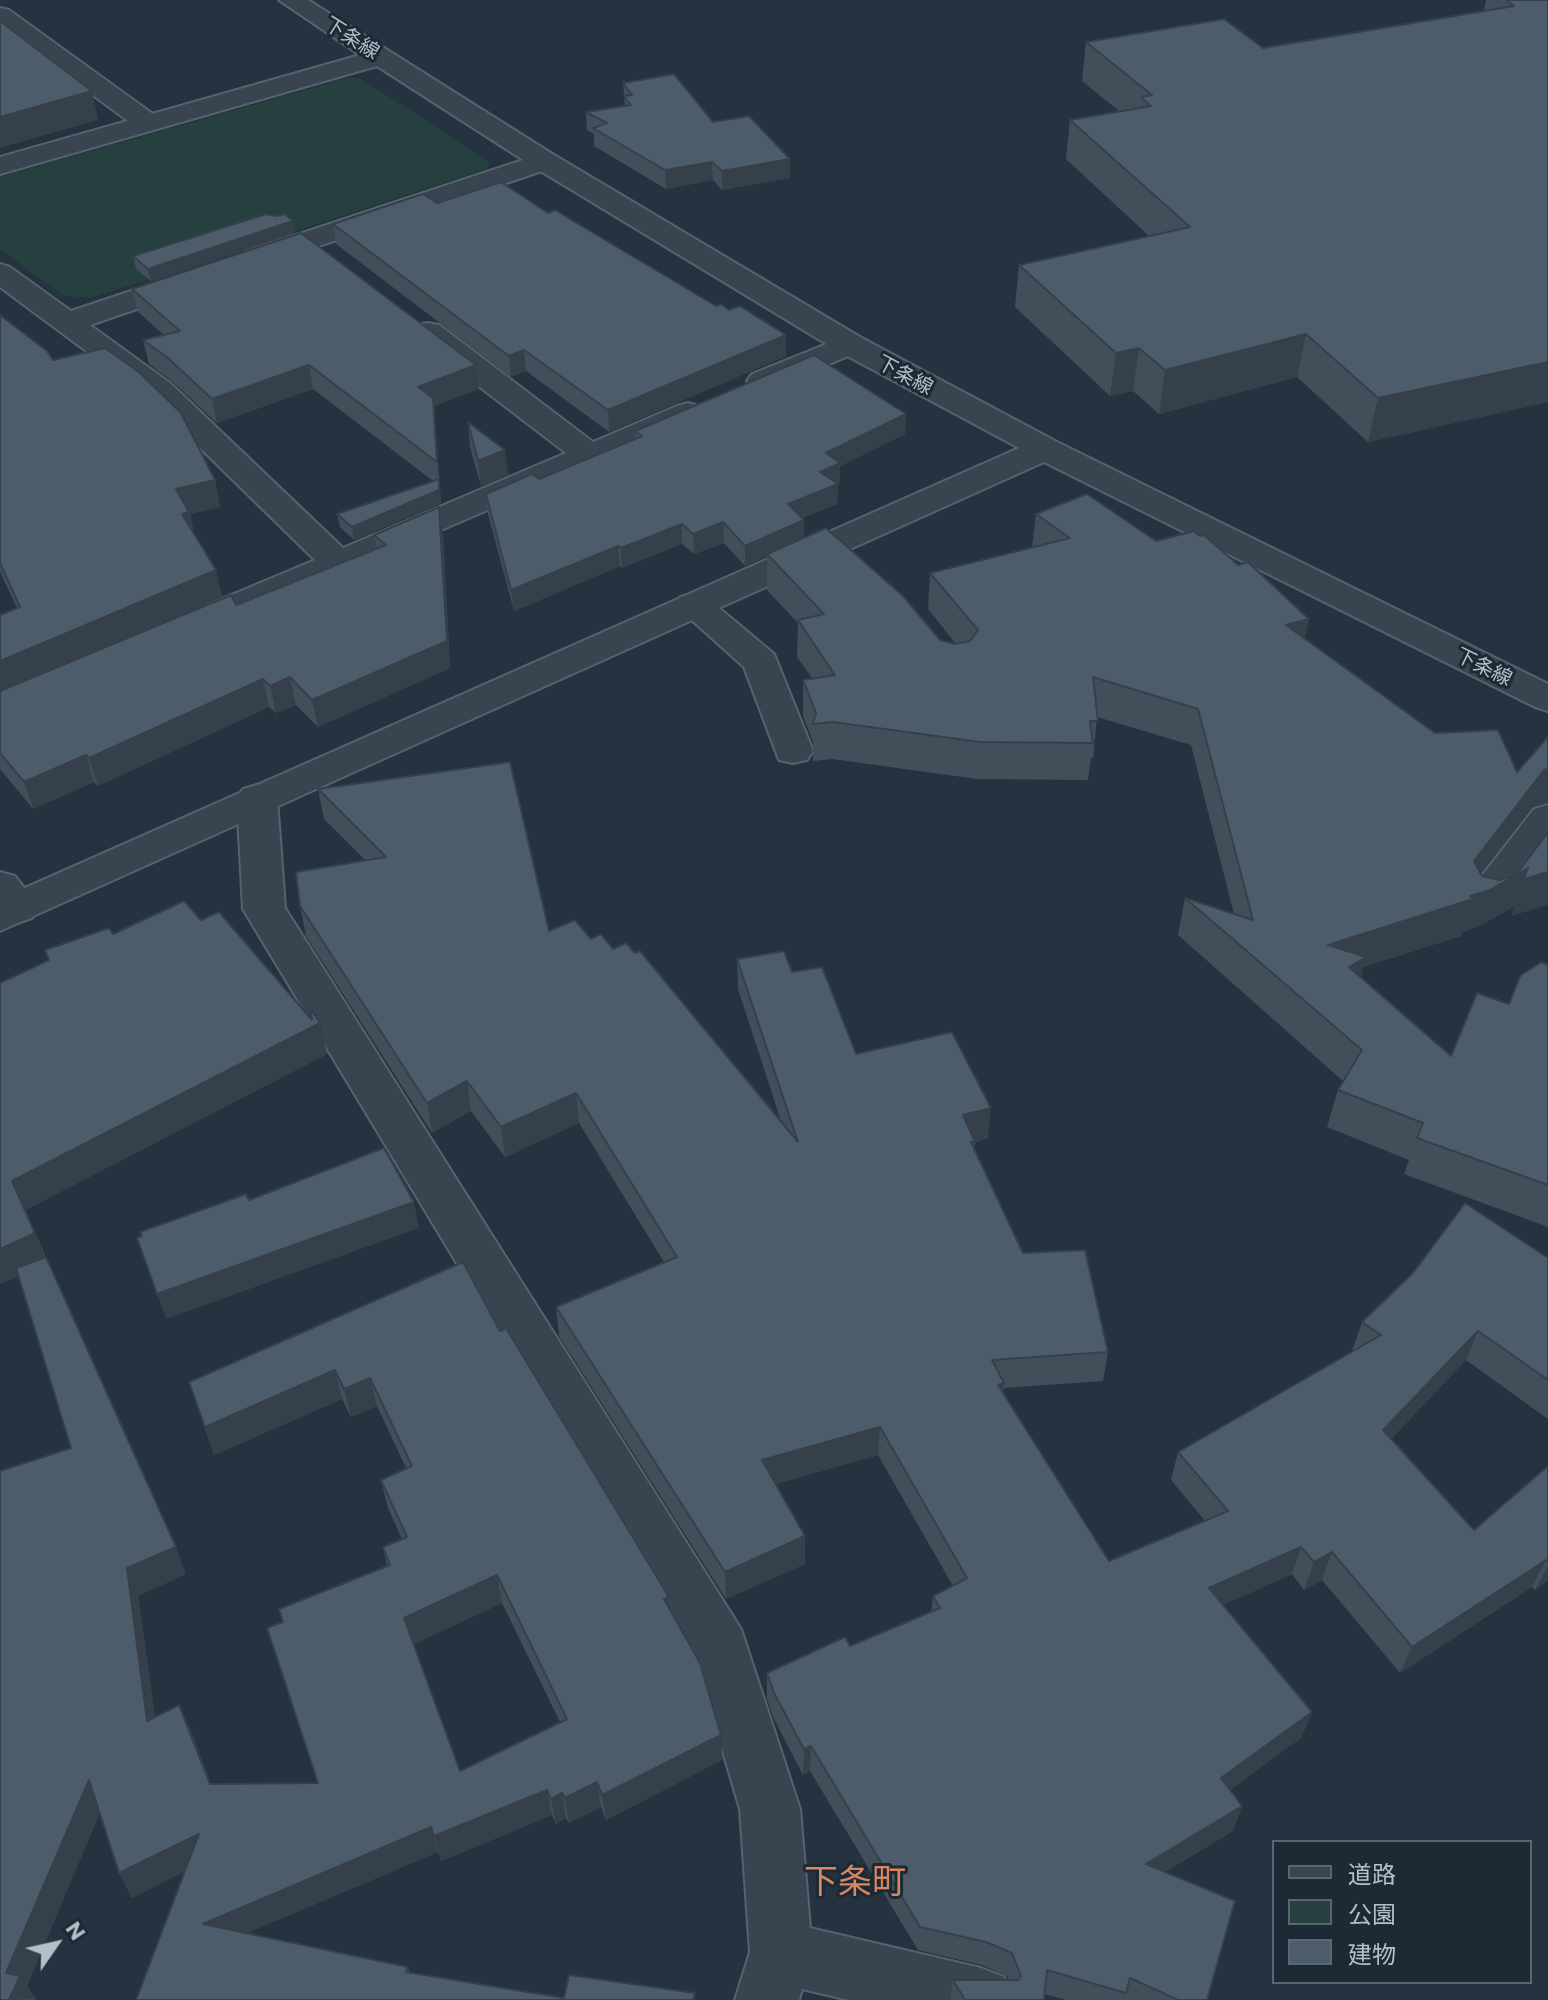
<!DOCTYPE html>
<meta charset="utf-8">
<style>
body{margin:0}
#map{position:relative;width:1548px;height:2000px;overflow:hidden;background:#24333f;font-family:Commissioner,"Noto Sans JP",sans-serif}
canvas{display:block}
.legend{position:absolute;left:1272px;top:1840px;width:260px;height:144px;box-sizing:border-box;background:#1d2934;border:2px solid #5a6570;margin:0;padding:10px 14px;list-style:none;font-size:24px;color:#b5bfca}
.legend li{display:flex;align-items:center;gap:16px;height:40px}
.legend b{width:40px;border:2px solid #5a6570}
.north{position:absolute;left:16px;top:1904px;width:80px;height:80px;-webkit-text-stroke:6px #1d2934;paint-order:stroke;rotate:56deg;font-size:22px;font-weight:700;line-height:32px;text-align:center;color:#b5bfca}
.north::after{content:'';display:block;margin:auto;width:28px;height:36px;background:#b5bfca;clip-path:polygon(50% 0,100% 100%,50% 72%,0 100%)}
</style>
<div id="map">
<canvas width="1548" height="2000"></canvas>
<ul class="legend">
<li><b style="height:10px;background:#38444f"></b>道路</li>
<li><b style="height:22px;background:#264040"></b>公園</li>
<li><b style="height:22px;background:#4d5c6a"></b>建物</li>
</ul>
<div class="north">N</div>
</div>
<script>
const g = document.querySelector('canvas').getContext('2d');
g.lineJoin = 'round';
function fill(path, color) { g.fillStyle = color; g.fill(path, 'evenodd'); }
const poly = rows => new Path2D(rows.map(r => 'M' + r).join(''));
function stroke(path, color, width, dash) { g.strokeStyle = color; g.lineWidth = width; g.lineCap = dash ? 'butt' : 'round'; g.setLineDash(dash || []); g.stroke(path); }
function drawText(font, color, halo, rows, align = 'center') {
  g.font = font + ' Commissioner,"Noto Sans JP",sans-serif'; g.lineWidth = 6; g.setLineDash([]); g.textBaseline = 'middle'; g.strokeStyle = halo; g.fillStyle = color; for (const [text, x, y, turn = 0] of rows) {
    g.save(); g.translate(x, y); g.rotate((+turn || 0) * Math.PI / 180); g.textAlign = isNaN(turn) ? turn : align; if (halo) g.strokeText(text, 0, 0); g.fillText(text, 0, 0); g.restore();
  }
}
fill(poly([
 [348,78,360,78,490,162,486,169,91,298,64,296,0,249,0,177]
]), '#264040');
const minor = poly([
 [0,8,9,10,157,117,161,123,157,129,139,129,0,27,0,8],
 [544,153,554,155,558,161,554,167,265,264,255,267,245,264,240,258,245,252,544,153],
 [0,264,10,267,71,311,179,275,190,272,201,275,205,281,201,287,90,325,170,383,343,548,566,453,417,339,413,332,417,325,428,323,439,325,593,442,677,406,688,403,699,406,704,413,699,420,211,628,198,625,193,617,198,609,315,560,148,397,0,287,0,264],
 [849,335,860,337,864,344,860,351,774,388,763,391,752,388,747,381,752,374,849,335],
 [693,594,706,597,774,654,813,751,807,760,793,763,779,760,744,667,675,605,680,597,693,594],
 [257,785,271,789,277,798,285,908,741,1629,800,1809,810,1928,981,1968,1004,1977,1013,2000,849,2000,802,1989,799,2000,735,2000,750,1952,740,1809,695,1658,243,909,237,798,243,789,257,785],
 [1548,805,1548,847,1501,910,1486,914,1471,910,1465,900,1471,890,1534,809,1548,805],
 [0,872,15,876,32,898,38,908,32,918,17,923,0,916,0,872]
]);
const tertiary = poly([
 [279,0,308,0,554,155,860,337,1057,442,1548,684,1548,711,1535,707,1044,462,0,931,0,899,1019,448,838,351,534,167,377,66,0,174,0,157,360,55,279,0]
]);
stroke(minor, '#56626d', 4);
stroke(tertiary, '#56626d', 4);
fill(minor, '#38444f');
fill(tertiary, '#38444f');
fill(poly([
 [1486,0,1548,0,1548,402,1368,442,1297,377,1159,414,1133,391,1110,396,1015,307,1019,265,1149,236,1066,159,1070,120,1119,111,1082,81,1086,42,1263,48,1484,11],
 [623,83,713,122,790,178,722,190,713,180,666,189,594,146,594,134,587,130,586,112,625,106],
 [437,203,786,356,609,432,526,371,511,377,336,244,333,224],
 [277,216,295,233,151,281,136,269,133,256],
 [132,289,479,389,434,406,441,503,354,540,340,527,337,514,433,481,313,389,217,423,172,381,149,364,143,340,164,335,138,312],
 [0,315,53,360,215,480,220,507,190,514,194,534,216,570,222,597,72,661,236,605,377,548,374,535,443,534,450,668,318,727,296,705,276,713,269,707,98,786,94,782,33,809,0,769,0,615,17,608,0,572],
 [906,414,905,434,840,466,840,483,838,484,837,504,803,518,804,520,804,537,940,640,956,644,928,609,930,573,1032,547,1036,514,1156,541,1305,639,1435,733,1517,772,1548,737,1548,803,1532,807,1481,874,1482,876,1499,880,1516,875,1548,832,1511,916,1515,906,1477,927,1462,932,1461,936,1363,967,1361,977,1451,1056,1509,1004,1548,965,1548,1227,1404,1174,1409,1160,1327,1127,1338,1090,1343,1081,1178,935,1185,898,1234,914,1191,745,1097,717,1093,758,1091,758,1088,780,977,779,832,759,813,761,813,742,803,716,803,680,812,678,797,657,798,623,767,590,767,556,745,566,724,543,694,554,682,544,622,568,620,566,514,611,488,514,486,494,539,479,635,439,635,431],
 [468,422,508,475,481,486,470,447],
 [318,789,549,931,591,939,613,949,781,1121,738,989,737,959,792,972,856,1054,988,1138,975,1142,974,1149,1023,1253,1108,1352,1103,1381,1004,1388,1003,1393,1109,1561,1205,1521,1171,1480,1178,1452,1352,1351,1362,1322,1548,1258,1548,1419,1466,1360,1391,1439,1474,1530,1548,1466,1548,1580,1535,1590,1532,1587,1400,1673,1322,1580,1304,1590,1292,1574,1223,1605,1312,1712,1301,1738,1230,1790,1242,1806,1233,1831,1165,1872,1207,2000,1066,2000,1044,1994,1044,2000,950,2000,953,1980,1009,1980,1007,1976,982,1965,918,1950,810,1771,803,1775,774,1719,767,1699,767,1673,850,1646,931,1612,933,1596,953,1586,878,1455,776,1484,805,1536,805,1564,726,1599,559,1336,556,1307,664,1262,579,1123,505,1157,471,1111,432,1133,306,936,300,906,365,860,324,819],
 [113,934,327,1054,25,1210,186,1574,138,1596,155,1717,191,1731,211,1784,318,1783,283,1622,387,1566,383,1547,402,1539,388,1508,381,1480,406,1468,377,1406,351,1417,342,1399,214,1455,189,1382,500,1331,669,1597,670,1609,721,1735,722,1760,606,1820,601,1807,569,1823,566,1818,556,1824,552,1815,441,1861,438,1852,247,1933,408,1967,410,1973,564,1998,695,1993,695,2000,136,2000,185,1871,132,1898,119,1873,100,1812,27,1986,35,2000,0,2000,71,1448,18,1276,0,1284],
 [502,1603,560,1722,460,1771,414,1644]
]), '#424f5b');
fill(poly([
 [92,91,98,120,0,148,0,117],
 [790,159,790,178,722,190,722,171],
 [712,162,713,180,666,189,665,170],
 [293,221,295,233,151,281,148,269],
 [1306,334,1297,377,1159,414,1165,370],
 [786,335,786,356,609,432,608,410],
 [1139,348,1133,391,1110,396,1116,353],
 [524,350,526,371,511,377,509,356],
 [1548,362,1548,402,1368,442,1378,398],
 [309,365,313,389,217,423,212,399],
 [476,365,479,389,434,406,440,486,437,462,418,387],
 [906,414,905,434,840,466,840,483,838,484,837,504,788,524,788,504,820,472,826,453],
 [505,450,508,475,481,486,478,461],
 [439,479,441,503,354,540,352,527],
 [215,480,220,507,190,514,195,538,188,540,176,489],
 [439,507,443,534,450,668,318,727,312,700],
 [804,520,804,540,767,554,767,556,745,566,745,546],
 [723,522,724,543,694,554,693,534],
 [682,524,682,544,622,568,621,548],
 [618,546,620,566,514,611,511,590],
 [216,570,222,597,0,692,0,661],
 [1309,619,1301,655,1286,625],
 [290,677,296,705,276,713,270,686],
 [263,679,269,707,98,786,89,758],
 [86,755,94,782,33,809,24,782],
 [1548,769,1548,803,1532,807,1462,898,1474,861,1544,770],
 [1528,868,1548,872,1548,905,1511,916,1515,906,1477,927,1462,932,1461,936,1363,967,1356,994,1328,945,1470,896],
 [320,1023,327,1054,24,1211,12,1181],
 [467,1081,471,1111,432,1133,427,1103],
 [576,1093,579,1123,505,1157,501,1127],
 [991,1108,988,1138,960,1145,963,1115],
 [414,1202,419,1228,166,1319,157,1294],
 [35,1233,47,1263,0,1284,0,1249],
 [1478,1331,1466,1360,1372,1459,1383,1430],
 [335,1370,342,1399,214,1455,205,1427],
 [370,1378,377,1406,351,1417,344,1389],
 [1004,1383,1000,1411,998,1385],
 [880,1427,878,1455,762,1488,762,1460],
 [805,1536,805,1564,726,1599,725,1572],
 [176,1547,186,1574,138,1596,159,1747,147,1721,127,1568],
 [1301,1547,1292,1574,1201,1615,1209,1588],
 [1332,1552,1322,1580,1304,1590,1314,1562],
 [1546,1560,1532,1587,1400,1673,1412,1647],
 [1548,1565,1548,1580,1535,1590],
 [497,1575,502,1603,411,1645,404,1618],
 [669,1597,671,1624,664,1599],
 [179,1705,191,1731,221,1810,210,1784],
 [1312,1712,1301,1738,1212,1803,1221,1778],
 [721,1735,722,1760,606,1820,602,1795],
 [811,1746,810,1771,803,1775,804,1749],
 [89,1780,103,1805,27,1986,36,1999,9,2000,6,1973],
 [597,1782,601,1807,569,1823,565,1798],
 [547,1790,552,1815,441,1861,434,1836],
 [562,1793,566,1818,556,1824,551,1799],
 [1242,1806,1233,1831,1138,1888,1146,1864],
 [431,1827,438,1852,214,1947,203,1924],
 [199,1834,211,1858,132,1898,119,1873]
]), '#36404a');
const building = poly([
 [1506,0,1548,0,1548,362,1378,398,1306,334,1165,370,1139,348,1116,353,1019,265,1190,227,1070,120,1151,106,1141,97,1152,95,1086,42,1224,19,1263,48,1514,6,1506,0],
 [0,21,92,91,0,117,0,21],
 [674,74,713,122,749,116,790,159,722,171,712,162,665,170,593,128,607,123,586,112,631,105,624,96,632,95,623,83,674,74],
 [501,182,548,213,555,210,716,306,721,304,729,310,740,306,786,335,608,410,524,350,509,356,333,224,423,194,437,203,501,182],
 [266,214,277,216,285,214,293,221,148,269,133,256,266,214],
 [301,233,476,365,418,387,433,398,437,462,309,365,212,399,167,357,143,340,180,331,132,289,301,233],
 [0,315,47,351,53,360,105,348,140,373,181,413,215,480,176,489,189,512,182,514,216,570,0,661,0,615,20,607,0,563,0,315],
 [814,355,906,414,826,453,840,463,820,472,838,484,788,504,804,520,745,546,723,522,693,534,682,524,621,548,618,546,511,590,486,494,532,474,539,479,642,436,635,431,814,355],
 [468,422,505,450,478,461,468,422],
 [439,479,439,490,352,527,337,514,439,479],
 [1087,494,1156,541,1194,531,1200,536,1204,535,1238,565,1248,562,1309,619,1286,625,1435,733,1498,730,1517,772,1548,737,1548,769,1544,770,1474,861,1482,876,1499,880,1516,875,1548,832,1548,872,1524,879,1528,868,1490,890,1470,896,1473,899,1328,945,1366,957,1349,967,1451,1056,1477,993,1509,1004,1520,976,1541,962,1548,965,1548,1185,1417,1138,1423,1123,1338,1090,1362,1050,1185,898,1253,920,1198,709,1093,677,1098,721,1090,721,1093,743,980,742,833,722,813,724,816,713,803,680,835,675,798,620,824,614,767,554,826,528,903,596,940,640,955,644,970,641,978,630,930,573,1070,538,1036,514,1087,494],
 [439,507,447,641,312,700,290,677,270,686,263,679,89,758,86,755,24,782,0,753,0,691,231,595,236,605,386,545,374,535,439,507],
 [510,762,549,931,575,920,591,939,601,934,613,949,626,943,635,953,640,951,798,1142,737,959,784,951,792,972,822,967,856,1054,952,1032,991,1108,963,1115,975,1142,971,1142,1023,1253,1085,1250,1108,1352,992,1360,1004,1383,998,1385,1109,1561,1228,1511,1178,1452,1381,1335,1362,1322,1413,1273,1465,1203,1548,1258,1548,1380,1478,1331,1383,1430,1474,1530,1548,1466,1548,1562,1546,1560,1412,1647,1332,1552,1314,1562,1301,1547,1209,1588,1312,1712,1221,1778,1242,1806,1146,1864,1235,1901,1207,2000,1178,2000,1130,1978,1126,1993,1047,1970,1044,2000,965,2000,953,1980,1018,1980,1021,1976,1012,1953,986,1942,920,1927,811,1746,804,1749,774,1693,767,1673,845,1637,850,1646,940,1608,933,1596,967,1578,880,1427,762,1460,805,1536,725,1572,556,1307,677,1257,576,1093,501,1127,467,1081,427,1103,300,906,296,872,386,857,318,789,510,762],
 [184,901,201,920,219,912,312,1020,310,1008,320,1023,12,1181,35,1233,0,1249,0,983,49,960,45,950,109,928,113,934,184,901],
 [384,1148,414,1202,157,1294,137,1238,142,1236,140,1232,246,1194,249,1200,384,1148],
 [46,1257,176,1547,127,1568,147,1721,179,1705,210,1784,318,1783,267,1628,283,1622,279,1609,390,1565,383,1547,407,1537,381,1480,412,1466,370,1378,344,1389,335,1370,205,1427,189,1382,463,1262,500,1331,506,1328,669,1597,664,1599,700,1663,721,1735,602,1795,597,1782,565,1798,562,1793,551,1799,547,1790,434,1836,431,1827,203,1924,408,1967,406,1972,564,1998,569,1975,695,1993,693,2000,136,2000,199,1834,119,1873,89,1780,6,1973,20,1976,9,2000,0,2000,0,1471,71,1448,16,1268,46,1257],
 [497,1575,567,1719,460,1771,404,1618,497,1575]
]);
fill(building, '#4d5c6a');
stroke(building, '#36404a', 2);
drawText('20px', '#b5bfca', '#1d2934', [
 ["下条線",352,38,32],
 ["下条線",905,375,28],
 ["下条線",1484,667,26]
]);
drawText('34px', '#d78862', '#1d2934', [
 ["下条町",855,1882]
]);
</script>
